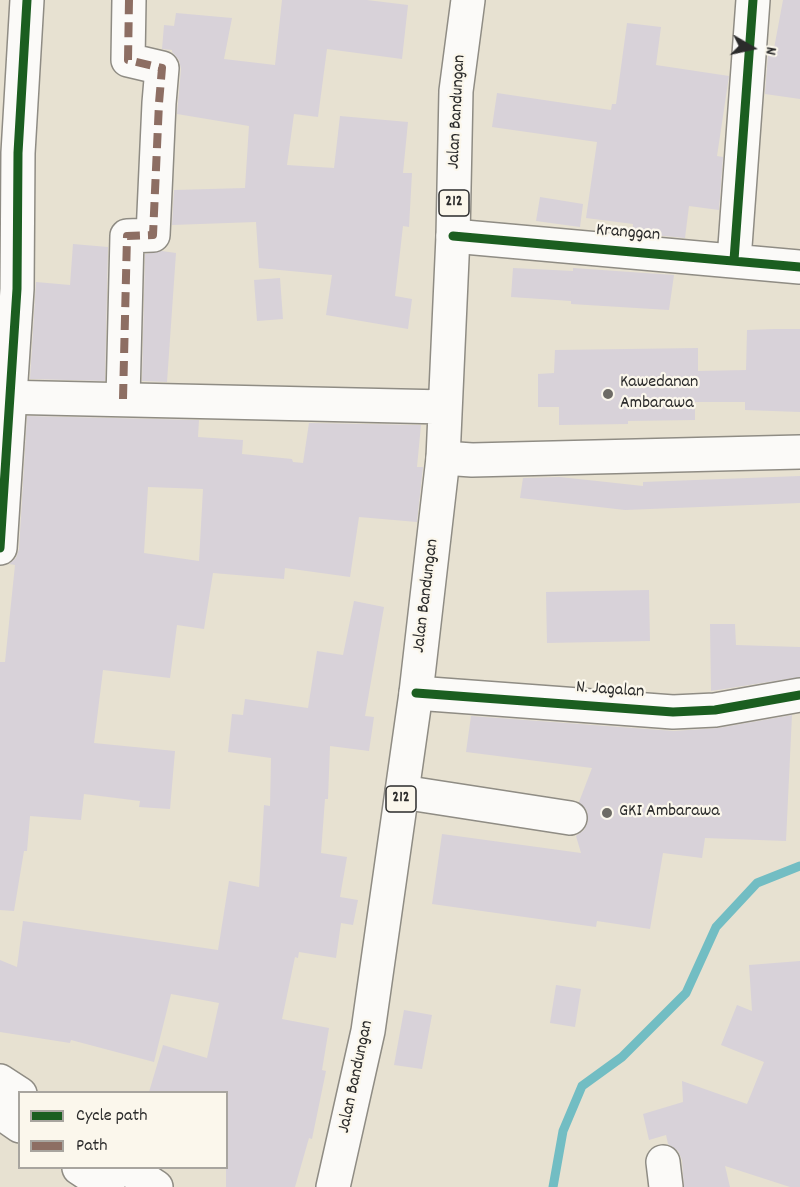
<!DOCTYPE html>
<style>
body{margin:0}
#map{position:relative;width:800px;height:1187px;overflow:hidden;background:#e7e1d1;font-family:Dekko,sans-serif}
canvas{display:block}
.legend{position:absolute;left:18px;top:1091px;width:210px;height:78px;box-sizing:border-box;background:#fbf7ec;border:2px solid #a8a59f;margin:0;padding:8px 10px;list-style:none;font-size:18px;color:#2b2b2b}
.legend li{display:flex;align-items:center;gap:12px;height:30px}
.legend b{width:30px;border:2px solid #a8a59f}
.north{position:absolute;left:722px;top:18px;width:60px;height:60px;-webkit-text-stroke:4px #fbf7ec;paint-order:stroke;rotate:99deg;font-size:16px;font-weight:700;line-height:24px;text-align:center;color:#2b2b2b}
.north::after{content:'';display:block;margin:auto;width:21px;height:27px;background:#2b2b2b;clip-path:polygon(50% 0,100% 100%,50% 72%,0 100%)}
</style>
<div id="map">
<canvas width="800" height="1187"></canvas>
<ul class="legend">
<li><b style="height:8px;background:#1b5e20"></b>Cycle path</li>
<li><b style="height:8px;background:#8d6e63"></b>Path</li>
</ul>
<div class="north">N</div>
</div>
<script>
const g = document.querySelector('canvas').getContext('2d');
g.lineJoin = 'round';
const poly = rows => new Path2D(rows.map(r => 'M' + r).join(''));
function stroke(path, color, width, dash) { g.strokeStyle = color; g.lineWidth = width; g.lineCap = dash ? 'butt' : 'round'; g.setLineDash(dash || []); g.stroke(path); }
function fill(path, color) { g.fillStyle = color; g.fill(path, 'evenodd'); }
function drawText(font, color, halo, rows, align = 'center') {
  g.font = font + ' Dekko,sans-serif'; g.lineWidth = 4.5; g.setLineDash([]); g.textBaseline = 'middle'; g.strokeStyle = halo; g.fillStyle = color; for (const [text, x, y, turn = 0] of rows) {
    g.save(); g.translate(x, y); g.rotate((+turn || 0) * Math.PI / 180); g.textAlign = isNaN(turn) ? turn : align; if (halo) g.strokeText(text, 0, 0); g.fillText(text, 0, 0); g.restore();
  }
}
stroke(poly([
 [553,1187,563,1131,582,1086,622,1057,686,993,716,927,757,883,800,866]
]), '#72bdc3', 9);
fill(poly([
 [282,0,367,0,408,5,402,59,327,49,318,117,294,114,287,165,334,168,340,116,408,122,403,173,412,173,409,227,403,226,395,296,412,299,408,329,326,315,332,275,259,268,256,222,172,225,174,190,245,188,249,126,177,114,181,69,179,60,172,52,172,50,162,49,164,25,174,26,176,13,232,18,224,59,275,65],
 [783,0,800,0,800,99,765,94,768,53,773,54],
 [627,23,661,27,656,65,729,76,717,156,723,157,719,210,689,206,685,238,632,233,633,224,586,218,597,142,492,127,497,93,611,110,612,104,616,104],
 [540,197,583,204,580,227,536,221],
 [73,244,108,247,105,381,30,379,36,282,70,285],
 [162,251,176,253,167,382,142,381,145,254],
 [513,268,573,271,573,268,674,275,669,310,571,304,571,301,511,297],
 [280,278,283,319,257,321,254,280],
 [774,329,800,329,800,412,745,410,745,402,695,402,695,420,628,421,628,424,559,425,559,407,538,407,538,374,554,373,555,350,698,348,698,371,746,370,747,330],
 [27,416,199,420,198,437,243,440,242,454,292,459,293,462,303,463,309,423,421,425,417,467,423,467,417,522,359,517,350,577,285,568,284,579,213,573,204,629,177,625,170,678,103,670,94,743,175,751,170,809,139,807,140,801,84,794,81,820,30,816,27,851,24,851,14,911,0,910,0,662,5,662,15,565,9,564,16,558,19,549],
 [148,487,203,489,199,561,144,553],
 [800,476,800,503,625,510,520,498,523,478,560,477,643,486,643,482],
 [649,590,650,641,547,643,546,592],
 [354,601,384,607,365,716,374,717,369,751,330,746,328,799,325,799,321,853,347,857,340,897,358,900,353,925,341,923,336,958,299,952,298,958,295,957,282,1019,329,1028,322,1070,326,1071,312,1139,309,1138,295,1187,226,1187,226,1092,149,1092,163,1045,207,1058,219,1003,171,994,154,1062,71,1040,70,1043,0,1032,0,960,17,967,23,921,218,950,229,881,259,887,264,805,270,806,271,758,228,752,232,714,243,715,245,699,308,708,317,651,343,655],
 [710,624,735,624,736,645,800,647,800,677,711,691],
 [792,715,786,841,705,838,702,858,663,853,650,929,597,921,596,927,432,904,442,834,581,853,576,836,584,830,588,821,587,811,579,802,592,768,466,752,471,716,674,731,718,728],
 [800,961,800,1187,790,1187,725,1166,730,1187,684,1187,682,1160,678,1151,668,1144,666,1135,649,1140,643,1114,683,1102,682,1081,747,1104,764,1062,721,1045,737,1005,752,1011,749,965],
 [556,985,581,989,575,1027,550,1023],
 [404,1010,432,1015,422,1069,394,1065]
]), '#d8d2d9');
const minor = poly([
 [453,236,800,267],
 [734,260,753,0],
 [123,399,127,236,153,235,159,103,162,68,128,60,129,0],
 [443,458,472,460,800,452],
 [0,548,17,289,18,153,27,0],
 [416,693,673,712,715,710,800,695],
 [402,792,570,818],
 [663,1162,666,1187]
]);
const major = poly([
 [0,397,445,407],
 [0,1081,20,1094],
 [0,1112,20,1126],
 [79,1168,108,1187],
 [127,1168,156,1187],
 [333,1187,368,1031,416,693,443,458,453,236,456,91,468,0]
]);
stroke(minor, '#8f8c84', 36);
stroke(major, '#8f8c84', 36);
stroke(minor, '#fbfaf8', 33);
stroke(major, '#fbfaf8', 33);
stroke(poly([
 [123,399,127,236,153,235,159,103,162,68,128,60,129,0]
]), '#8d6e63', 8, [15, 8]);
stroke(poly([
 [453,236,800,267],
 [734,260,753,0],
 [0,548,17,289,18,153,27,0],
 [416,693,673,712,715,710,800,695]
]), '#1b5e20', 9);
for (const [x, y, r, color] of [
 [608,394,6,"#6d6b65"],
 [607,813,6,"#6d6b65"]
]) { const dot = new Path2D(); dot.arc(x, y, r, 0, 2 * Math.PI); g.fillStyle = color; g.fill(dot); stroke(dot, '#fbf7ec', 2); }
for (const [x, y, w] of [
 [454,203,30],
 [401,799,30]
]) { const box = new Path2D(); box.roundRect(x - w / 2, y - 13, w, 26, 4.5); g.fillStyle = '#fbf7ec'; g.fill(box); stroke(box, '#2b2b2b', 1.5); }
drawText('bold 16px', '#2b2b2b', null, [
 ["212",454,203],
 ["212",401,799]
]);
drawText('18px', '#2b2b2b', '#fbf7ec', [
 ["Jalan Bandungan",458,112,-87],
 ["Kranggan",628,234,5],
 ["Jalan Bandungan",427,596,-83],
 ["N. Jagalan",610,691,4],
 ["Jalan Bandungan",357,1077,-78]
]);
drawText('18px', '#2b2b2b', '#fbf7ec', [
 ["Kawedanan",620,384],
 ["Ambarawa",620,405],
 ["GKI Ambarawa",619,813]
], 'left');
</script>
